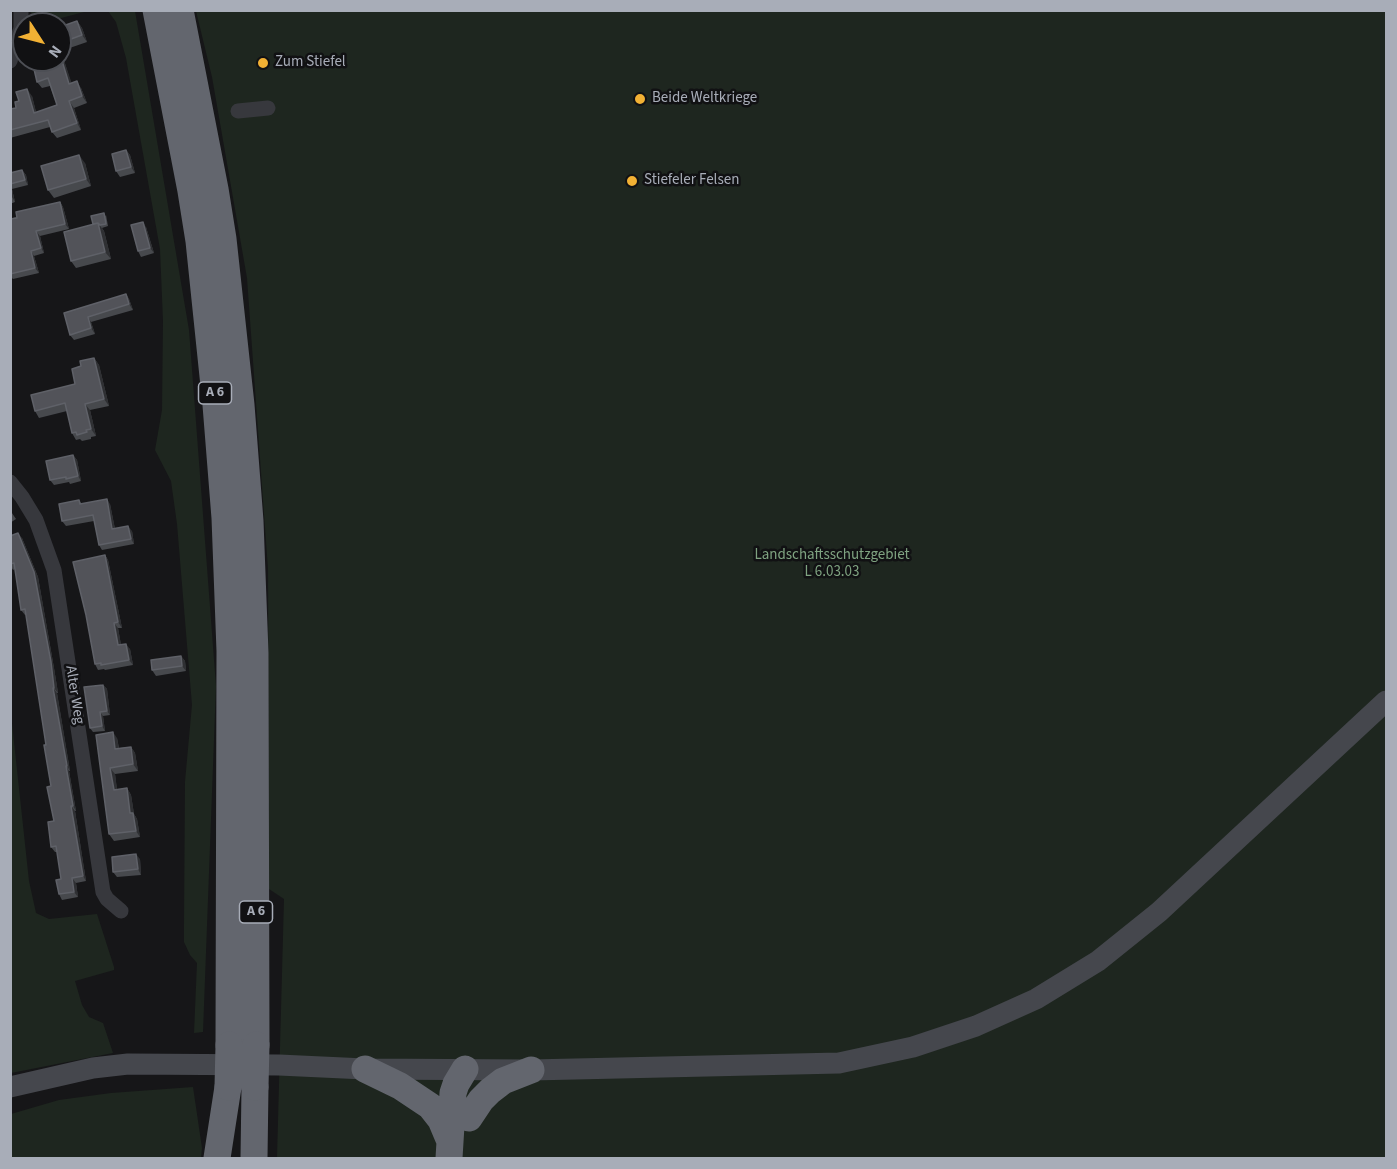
<!DOCTYPE html>
<style>
body{margin:0}
#map{position:relative;width:1397px;height:1169px;overflow:hidden;background:#161618;font-family:"Source Sans 3",sans-serif}
canvas{display:block}
.frame{position:absolute;inset:0;border:12px solid #a8adb8;pointer-events:none}
.north{position:absolute;left:12px;top:12px;width:60px;height:60px;box-sizing:border-box;background:#111113;border:2px solid #4d4f55;border-radius:50%;rotate:126deg;font-size:16px;font-weight:700;line-height:24px;text-align:center;color:#a8adb8}
.north::after{content:'';display:block;margin:auto;width:21px;height:27px;background:#f2b134;clip-path:polygon(50% 0,100% 100%,50% 72%,0 100%)}
</style>
<div id="map">
<canvas width="1397" height="1169"></canvas>
<div class="frame"></div>
<div class="north">N</div>
</div>
<script>
const g = document.querySelector('canvas').getContext('2d');
g.lineJoin = 'round';
function fill(path, color) { g.fillStyle = color; g.fill(path, 'evenodd'); }
const poly = rows => new Path2D(rows.map(r => 'M' + r).join(''));
function stroke(path, color, width, dash) { g.strokeStyle = color; g.lineWidth = width; g.lineCap = dash ? 'butt' : 'round'; g.setLineDash(dash || []); g.stroke(path); }
function drawText(font, color, halo, rows, align = 'center') {
  g.font = font + ' "Source Sans 3",sans-serif'; g.lineWidth = 5; g.setLineDash([]); g.textBaseline = 'middle'; g.strokeStyle = halo; g.fillStyle = color; for (const [text, x, y, turn = 0] of rows) {
    g.save(); g.translate(x, y); g.rotate((+turn || 0) * Math.PI / 180); g.textAlign = isNaN(turn) ? turn : align; if (halo) g.strokeText(text, 0, 0); g.fillText(text, 0, 0); g.restore();
  }
}
fill(poly([
 [30,11,88,11,38,24],
 [108,11,135,11,189,330,216,686,203,1032,194,1033,197,963,190,955,184,942,184,924,185,782,192,705,177,524,171,481,155,450,162,410,163,321,160,249,126,58,116,22],
 [196,11,1386,11,1386,1158,277,1158,284,899,269,889,268,569,247,278,212,77],
 [11,714,29,881,36,913,49,919,97,914,114,967,114,970,75,981,82,1005,89,1017,103,1023,113,1053,11,1073],
 [193,1087,202,1148,201,1158,11,1158,11,1114,59,1100,111,1093]
]), '#1e261f');
stroke(poly([
 [10,61,21,28,21,10],
 [238,111,268,108],
 [10,482,22,497,36,520,54,570,103,892,107,899,121,911]
]), '#37383d', 15);
stroke(poly([
 [10,1087,93,1068,128,1064,279,1065,365,1069,531,1070,839,1063,913,1047,976,1026,1036,999,1098,961,1159,912,1386,701]
]), '#45474d', 21);
stroke(poly([
 [156,10,191,191,199,241,216,405,225,518,230,651,229,1045],
 [180,10,215,189,223,239,241,405,250,521,255,653,256,1045],
 [365,1069,400,1086,430,1106,441,1120,449,1139],
 [469,1118,481,1100,490,1091,503,1081,531,1070],
 [217,1158,228,1087],
 [254,1158,255,1087],
 [449,1158,453,1093,456,1084,465,1069]
]), '#63666e', 27);
stroke(poly([
 [228,1087,229,1045],
 [255,1087,256,1045]
]), '#63666e', 27);
fill(poly([
 [77,21,82,28,87,42,61,51,71,83,81,88,87,103,74,108,81,130,57,138,52,132,50,127,10,138,10,109,16,108,32,96,36,112,57,105,50,86,42,88,37,82,60,60,60,25,60,27],
 [126,150,130,155,135,173,120,177,116,171],
 [85,163,91,186,54,198,48,190],
 [22,170,26,175,28,185,12,189,15,202,10,204,10,173],
 [60,202,63,207,69,229,40,236,44,253,34,256,39,273,13,279,10,276,10,219],
 [106,215,108,226,102,228,104,231,111,259,76,268,71,261],
 [146,227,154,253,141,257,138,251],
 [126,294,129,299,133,310,91,322,95,334,74,340,70,335,64,313],
 [94,358,99,365,109,406,90,410,96,436,91,437,91,439,82,441,80,439,76,440,72,433,67,411,39,418,35,411,75,384,81,366],
 [73,455,77,460,81,481,70,484,69,482,54,485,50,480],
 [79,500,81,503,110,504,115,529,132,531,134,544,102,550,99,545,94,521,66,526,62,521],
 [10,510,16,519,10,523],
 [10,536,22,538,38,577,54,668,58,693,57,693,70,771,69,771,76,811,75,811,86,881,76,883,78,897,62,900,59,894,61,879,57,852,55,852,51,847,54,821,51,786,46,745,26,615,25,615,21,610,15,569,13,570,10,565],
 [105,555,108,560,122,628,118,628,121,645,130,649,133,665,105,670,104,669,98,670,95,664],
 [181,656,185,661,186,671,156,676,152,670],
 [103,685,107,689,110,715,103,716,105,731,93,732,90,728],
 [96,735,117,738,119,748,131,747,135,753,138,771,115,774,117,790,127,788,131,795,134,814,137,819,140,837,114,841,109,834],
 [140,859,141,875,117,877,113,872]
]), '#47494d');
fill(poly([
 [77,21,82,28,87,42,82,35],
 [60,49,61,51,74,90,69,84,60,54],
 [77,81,81,88,87,103,82,96],
 [27,89,32,96,38,120,34,113],
 [69,101,74,108,81,130,77,123],
 [126,150,130,155,135,173,131,167],
 [79,155,85,163,91,186,86,179],
 [22,170,26,175,28,185,25,180],
 [10,187,12,189,15,202,12,197],
 [60,202,63,207,69,229,65,224],
 [143,222,146,227,154,253,150,248],
 [98,223,104,231,111,259,105,252],
 [36,231,40,236,44,253,41,248],
 [31,251,34,256,39,273,35,268],
 [126,294,129,299,133,310,129,304],
 [88,317,91,322,95,334,91,328],
 [94,358,99,365,109,406,104,399],
 [85,404,90,410,96,436,91,429],
 [73,455,77,460,81,481,78,476],
 [107,499,110,504,116,534,112,529],
 [128,526,132,531,134,544,131,539],
 [18,533,22,538,38,577,54,668,58,693,54,688],
 [105,555,108,560,122,628,118,622],
 [114,623,118,628,122,650,118,645],
 [126,644,130,649,133,665,129,660],
 [181,656,185,661,186,671,182,666],
 [103,685,107,689,110,715,107,711],
 [53,688,57,693,70,771,67,766],
 [100,712,103,716,105,731,102,726],
 [113,732,117,738,120,755,115,749],
 [131,747,135,753,138,771,133,764],
 [66,766,69,771,76,811,73,806],
 [110,768,115,774,118,797,114,790],
 [127,788,131,795,134,814,137,819,140,837,136,831,130,813],
 [71,806,75,811,86,881,83,876],
 [136,854,140,859,141,875,138,869],
 [72,878,76,883,78,897,74,892]
]), '#2f3033');
const building = poly([
 [55,19,57,24,40,24,55,19],
 [77,21,82,35,60,43,60,27,77,21],
 [60,54,69,84,77,81,82,96,69,101,77,123,52,132,48,120,10,130,10,109,16,108,15,102,19,101,16,92,27,89,34,113,57,105,48,78,37,82,34,69,37,68,35,61,38,60,60,60,60,54],
 [126,150,131,167,116,171,112,154,126,150],
 [79,155,86,179,48,190,41,166,79,155],
 [22,170,25,180,10,184,10,173,22,170],
 [60,202,65,224,36,231,41,248,31,251,35,268,10,274,10,219,17,218,16,212,60,202],
 [104,213,106,224,100,225,98,223,93,224,91,216,104,213],
 [143,222,150,248,138,251,131,225,143,222],
 [98,223,105,252,71,261,64,232,98,223],
 [126,294,129,304,88,317,91,328,70,335,64,313,126,294],
 [94,358,104,399,85,404,91,429,86,430,87,432,77,435,76,432,72,433,65,403,35,411,31,395,75,384,72,369,81,366,80,361,94,358],
 [73,455,78,476,66,479,66,477,50,480,46,461,73,455],
 [107,499,112,529,128,526,131,539,99,545,93,515,62,521,59,504,79,500,80,504,107,499],
 [18,533,34,572,51,662,54,688,53,688,67,766,66,766,73,806,71,806,83,876,72,878,74,892,59,894,56,880,61,879,56,846,51,847,48,822,54,821,47,787,51,786,44,745,46,745,25,609,21,610,14,563,10,564,10,536,18,533],
 [105,555,118,622,114,623,118,645,126,644,129,660,101,665,101,663,95,664,86,615,73,562,105,555],
 [181,656,182,666,152,670,151,660,181,656],
 [103,685,107,711,100,712,102,726,90,728,84,687,103,685],
 [113,732,115,749,131,747,133,764,110,768,114,790,127,788,130,813,133,813,136,831,109,834,96,735,113,732],
 [136,854,138,869,113,872,112,857,136,854]
]);
fill(building, '#525359');
stroke(building, '#5f6168', 1.5);
for (const [x, y, r, color] of [
 [263,63,6,"#f2b134"],
 [640,99,6,"#f2b134"],
 [632,181,6,"#f2b134"]
]) { const dot = new Path2D(); dot.arc(x, y, r, 0, 2 * Math.PI); g.fillStyle = color; g.fill(dot); stroke(dot, '#111113', 2); }
for (const [x, y, w] of [
 [215,393,33],
 [256,912,33]
]) { const box = new Path2D(); box.roundRect(x - w / 2, y - 11, w, 22, 4.5); g.fillStyle = '#111113'; g.fill(box); stroke(box, '#a8adb8', 1.5); }
drawText('bold 14px', '#a8adb8', null, [
 ["A 6",215,393],
 ["A 6",256,912]
]);
drawText('15px', '#a8adb8', '#111113', [
 ["Zum Stiefel",275,63],
 ["Beide Weltkriege",652,99],
 ["Stiefeler Felsen",644,181]
], 'left');
drawText('15px', '#7fa381', '#111113', [
 ["Landschaftsschutzgebiet",832,556],
 ["L 6.03.03",832,573]
]);
drawText('15px', '#a8adb8', '#111113', [
 ["Alter Weg",74,695,81]
]);
</script>
